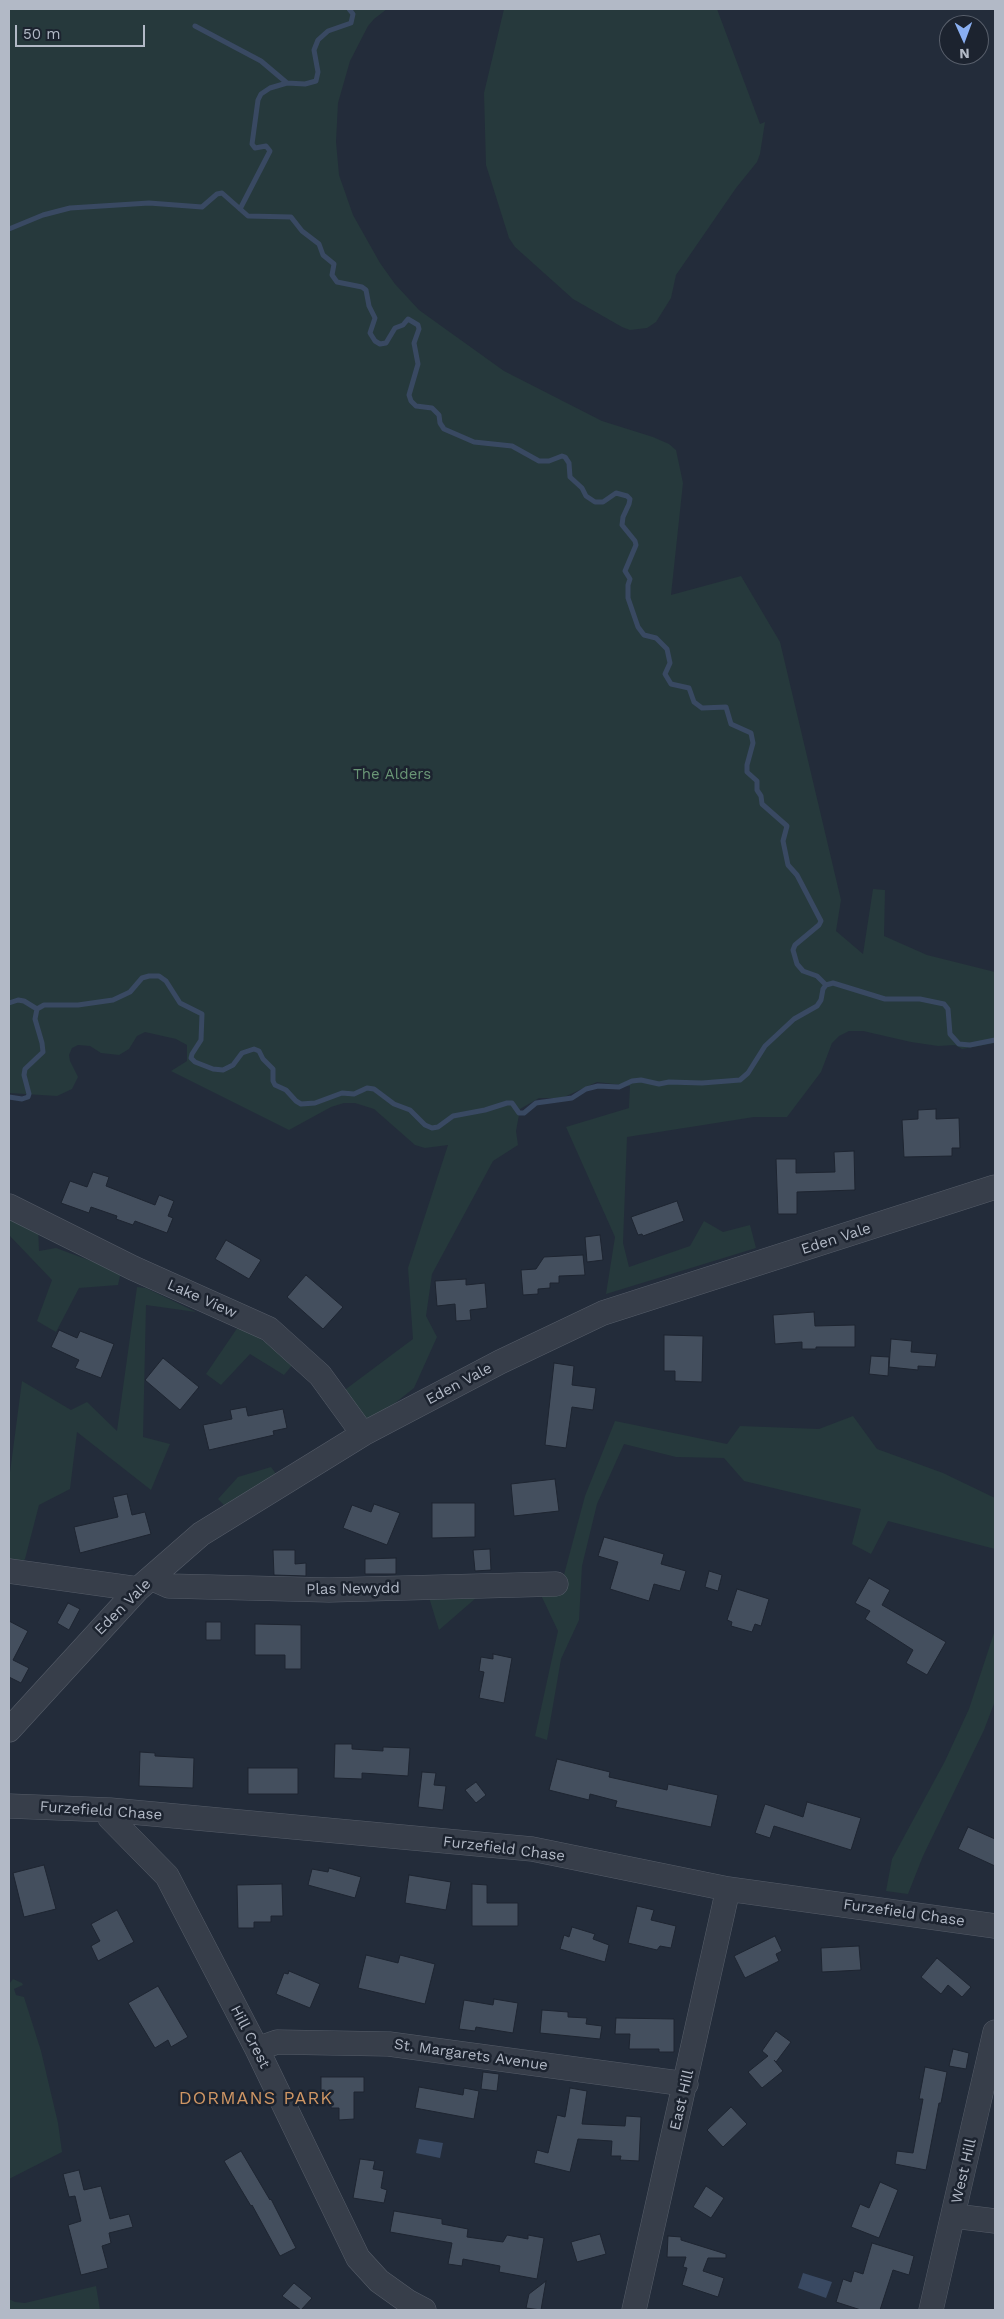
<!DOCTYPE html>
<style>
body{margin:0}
#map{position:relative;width:1004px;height:2319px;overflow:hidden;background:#232c3a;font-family:"Work Sans",sans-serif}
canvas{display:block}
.frame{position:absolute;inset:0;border:10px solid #b2b9c6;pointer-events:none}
.north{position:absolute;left:939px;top:15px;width:50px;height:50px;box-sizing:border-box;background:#1c232f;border:1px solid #585f6b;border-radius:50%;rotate:178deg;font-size:14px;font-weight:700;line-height:20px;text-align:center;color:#b2b9c6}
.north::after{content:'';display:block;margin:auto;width:18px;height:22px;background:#8aaff2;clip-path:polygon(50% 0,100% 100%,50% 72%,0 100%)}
.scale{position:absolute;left:15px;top:25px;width:130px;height:22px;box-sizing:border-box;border:2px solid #b2b9c6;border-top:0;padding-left:6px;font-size:15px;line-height:18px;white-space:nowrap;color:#b2b9c6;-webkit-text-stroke:4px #1c232f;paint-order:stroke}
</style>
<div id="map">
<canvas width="1004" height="2319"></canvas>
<div class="frame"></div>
<div class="north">N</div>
<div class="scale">50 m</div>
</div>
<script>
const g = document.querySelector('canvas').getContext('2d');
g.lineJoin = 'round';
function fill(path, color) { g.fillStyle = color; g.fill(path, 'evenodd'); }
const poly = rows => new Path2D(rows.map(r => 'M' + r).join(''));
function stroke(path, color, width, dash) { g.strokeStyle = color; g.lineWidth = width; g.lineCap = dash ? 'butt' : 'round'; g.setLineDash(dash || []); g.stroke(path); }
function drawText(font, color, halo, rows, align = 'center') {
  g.font = font + ' "Work Sans",sans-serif'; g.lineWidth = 5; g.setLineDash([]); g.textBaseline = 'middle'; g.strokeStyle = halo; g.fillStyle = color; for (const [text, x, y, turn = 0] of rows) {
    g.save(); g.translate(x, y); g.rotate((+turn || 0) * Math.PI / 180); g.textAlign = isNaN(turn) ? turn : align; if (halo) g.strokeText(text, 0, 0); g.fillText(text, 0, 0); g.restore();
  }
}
fill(poly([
 [9,9,387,9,374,19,368,26,350,61,338,103,336,142,339,175,353,215,380,263,395,284,419,310,504,371,602,421,653,437,669,444,676,450,683,483,671,595,741,576,780,642,841,900,836,931,863,954,873,889,885,890,884,936,927,955,995,972,995,1043,962,1049,955,1045,938,1046,911,1042,863,1031,849,1031,839,1036,832,1043,821,1072,787,1117,754,1117,627,1137,623,1243,629,1267,690,1246,704,1221,723,1232,750,1225,756,1248,606,1294,615,1237,566,1127,629,1108,630,1086,597,1082,562,1098,539,1098,520,1109,516,1131,518,1145,493,1161,432,1274,426,1316,437,1337,414,1388,366,1426,342,1392,413,1339,408,1268,448,1145,425,1148,415,1145,374,1109,355,1103,344,1103,331,1107,289,1130,171,1071,187,1061,187,1045,176,1039,145,1032,137,1036,129,1049,119,1055,101,1053,90,1046,78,1045,72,1048,69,1055,70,1061,78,1077,72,1089,57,1096,9,1093],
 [504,9,717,9,760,124,765,122,760,154,757,162,736,188,676,275,671,298,656,322,647,328,630,330,622,327,573,299,515,247,509,238,486,165,484,93],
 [9,1218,38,1226,39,1251,56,1248,121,1272,118,1285,79,1288,56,1332,37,1321,52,1280,9,1235],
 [137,1287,146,1288,196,1312,146,1305,143,1437,170,1444,151,1490,77,1432,70,1489,39,1505,25,1559,9,1572,9,1480,22,1381,71,1410,87,1402,117,1431],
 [240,1324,294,1363,284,1375,250,1354,221,1385,206,1374],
 [853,1416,877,1449,943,1473,995,1498,995,1549,888,1521,871,1554,852,1544,861,1509,744,1481,724,1458,676,1457,624,1444,597,1504,582,1566,579,1620,561,1659,547,1740,535,1736,558,1631,540,1593,476,1598,439,1630,428,1594,561,1586,585,1496,615,1421,727,1444,740,1426,819,1429],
 [271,1467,279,1478,229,1510,218,1499,238,1477],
 [995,1630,995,1701,984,1730,923,1856,908,1894,886,1891,892,1859,945,1761,969,1709],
 [13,1979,22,1983,23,1985,14,1989,16,1995,24,1997,41,2051,58,2123,62,2152,9,2179,9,1984],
 [96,2286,100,2310,9,2310,9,2299,15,2302,25,2303]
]), '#26393c');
fill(poly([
 [419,2139,443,2143,440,2158,416,2153],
 [803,2273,832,2282,826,2298,798,2288]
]), '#394962');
stroke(poly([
 [195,26,261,61,287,83],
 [240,209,270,151,266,146,255,148,252,144,258,100,261,94,270,88,287,83,305,84,316,81,318,72,314,50,318,40,328,31,351,23,353,14,349,9],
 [9,229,43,215,70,208,149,203,202,207,217,194,222,193,248,216,291,217,302,231,319,244,323,255,334,264,332,275,337,282,362,287,366,290,369,306,375,318,370,333,375,341,380,344,386,343,395,328,403,325,408,319,418,325,419,329,414,343,418,364,409,395,411,401,416,406,432,408,439,415,440,423,444,429,474,442,512,446,539,461,549,461,562,456,565,457,569,463,570,477,582,488,586,496,595,502,603,502,616,493,627,496,630,499,629,504,623,517,622,525,635,541,636,545,625,571,630,579,628,585,628,598,638,627,644,635,656,638,667,649,670,663,665,674,671,684,689,688,694,702,702,708,726,707,731,724,751,733,753,743,747,765,747,772,757,781,757,790,761,796,762,804,787,826,783,841,788,865,797,875,821,921,819,925,795,945,793,950,797,964,803,971,817,976,826,985],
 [9,1003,18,1000,24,1001,37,1009],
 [9,1097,22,1099,28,1097,29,1094,24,1075,25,1069,43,1052,42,1043,35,1019,37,1009,44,1005,78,1005,113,1000,130,992,142,978,149,976,159,976,166,981,180,1003,202,1014,201,1040,192,1054,191,1058,195,1062,213,1069,223,1070,233,1065,242,1053,254,1049,259,1051,263,1059,273,1069,273,1081,275,1085,286,1090,296,1101,301,1104,315,1103,342,1093,354,1094,367,1088,374,1089,394,1104,410,1110,425,1125,432,1128,438,1127,453,1116,485,1110,507,1103,512,1103,519,1113,524,1113,536,1103,572,1098,586,1089,598,1086,619,1087,632,1081,641,1080,659,1084,669,1082,702,1083,740,1080,748,1073,765,1046,794,1019,817,1006,821,1000,823,989,826,985,833,983,885,999,920,999,944,1004,948,1009,950,1034,959,1044,970,1045,995,1040]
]), '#394962', 5);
const building = poly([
 [936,1109,936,1119,959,1118,960,1148,952,1148,952,1156,904,1157,902,1120,918,1119,918,1110,936,1109],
 [854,1151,855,1190,797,1192,797,1214,778,1214,776,1159,796,1159,796,1173,835,1172,834,1152,854,1151],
 [93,1172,109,1177,106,1186,155,1205,159,1195,174,1201,168,1216,173,1218,167,1233,135,1221,133,1225,116,1219,117,1216,91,1207,89,1213,61,1203,70,1181,87,1187,93,1172],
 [677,1201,684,1221,643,1236,642,1234,638,1235,631,1217,677,1201],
 [600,1235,603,1260,587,1262,585,1237,600,1235],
 [226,1240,261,1260,249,1279,215,1259,226,1240],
 [583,1255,585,1275,559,1276,559,1283,550,1283,550,1288,538,1289,538,1294,523,1295,521,1270,536,1269,544,1257,583,1255],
 [306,1275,343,1307,323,1329,287,1297,306,1275],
 [466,1279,466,1285,485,1283,487,1308,470,1310,471,1320,456,1321,455,1304,437,1306,435,1281,466,1279],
 [814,1312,815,1326,855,1325,855,1347,816,1347,816,1349,802,1349,802,1342,775,1344,773,1315,814,1312],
 [59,1330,77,1338,80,1331,114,1344,101,1378,75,1368,79,1360,51,1347,59,1330],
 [664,1335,703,1336,702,1382,675,1381,675,1371,664,1371,664,1335],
 [891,1339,912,1341,911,1352,937,1354,935,1367,918,1366,918,1370,889,1367,891,1339],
 [871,1356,889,1357,888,1376,869,1374,871,1356],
 [163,1358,199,1387,180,1410,145,1380,163,1358],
 [554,1363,574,1366,572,1385,596,1388,593,1410,572,1407,566,1448,545,1445,554,1363],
 [246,1407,248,1416,283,1409,287,1428,273,1431,274,1435,209,1450,203,1425,232,1419,230,1410,246,1407],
 [555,1479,559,1511,514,1516,511,1484,555,1479],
 [127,1494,132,1515,145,1512,151,1534,80,1553,74,1527,118,1517,113,1497,127,1494],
 [432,1503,475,1503,475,1537,432,1538,432,1503],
 [374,1504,400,1513,387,1545,343,1528,352,1505,371,1512,374,1504],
 [604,1537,664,1554,661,1564,686,1571,680,1591,654,1584,649,1601,610,1589,618,1562,598,1556,604,1537],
 [490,1549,491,1570,475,1571,473,1550,490,1549],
 [273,1550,295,1550,295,1564,306,1563,306,1576,274,1575,273,1550],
 [396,1558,396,1574,365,1574,365,1559,396,1558],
 [709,1571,722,1575,718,1591,705,1587,709,1571],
 [869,1578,890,1590,882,1605,946,1642,927,1675,906,1663,913,1650,865,1619,870,1611,855,1603,869,1578],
 [737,1589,769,1599,761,1626,755,1624,752,1632,731,1626,732,1622,727,1620,737,1589],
 [68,1603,80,1609,69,1630,57,1623,68,1603],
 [9,1621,28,1631,13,1660,29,1668,21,1683,9,1677,9,1621],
 [206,1622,221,1622,221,1640,206,1640,206,1622],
 [255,1624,301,1625,301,1669,285,1669,285,1655,255,1655,255,1624],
 [493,1654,512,1658,504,1703,479,1698,484,1672,479,1671,481,1657,493,1659,493,1654],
 [335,1744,352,1744,352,1749,383,1751,383,1747,410,1748,408,1776,362,1773,362,1779,334,1778,335,1744],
 [140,1752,155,1753,155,1756,194,1758,193,1788,139,1786,140,1752],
 [557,1759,610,1772,609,1777,667,1790,668,1784,718,1795,711,1827,615,1807,617,1801,590,1794,589,1800,549,1790,557,1759],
 [248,1768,298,1768,298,1794,248,1794,248,1768],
 [422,1772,436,1773,434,1785,446,1786,443,1810,418,1807,422,1772],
 [476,1782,486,1795,476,1803,465,1790,476,1782],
 [807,1802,861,1818,851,1850,774,1826,770,1838,755,1833,765,1804,803,1817,807,1802],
 [968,1827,995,1839,995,1866,958,1849,968,1827],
 [44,1865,56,1909,24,1917,13,1873,44,1865],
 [329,1868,361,1877,355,1898,308,1885,312,1869,328,1872,329,1868],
 [409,1875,451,1882,446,1910,405,1903,409,1875],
 [282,1884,283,1916,271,1916,271,1922,254,1922,254,1928,238,1928,237,1885,282,1884],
 [472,1884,487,1885,487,1903,518,1903,518,1926,472,1926,472,1884],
 [637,1906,654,1910,651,1920,676,1926,671,1948,660,1946,657,1950,628,1943,637,1906],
 [117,1910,134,1942,98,1961,91,1946,100,1941,91,1924,117,1910],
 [572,1927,595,1934,593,1939,609,1945,605,1962,560,1949,564,1935,569,1937,572,1927],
 [775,1936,782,1951,776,1954,779,1961,745,1978,734,1956,775,1936],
 [859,1946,861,1970,822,1972,821,1948,859,1946],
 [366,1955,398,1963,400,1955,435,1964,425,2004,358,1988,366,1955],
 [937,1958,971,1987,962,1997,948,1985,941,1994,921,1977,937,1958],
 [289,1971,320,1984,310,2008,276,1994,284,1973,288,1974,289,1971],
 [158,1986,188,2037,171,2047,168,2040,155,2048,128,2003,158,1986],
 [494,1999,518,2003,513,2033,476,2027,475,2031,459,2029,464,2000,493,2005,494,1999],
 [542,2010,568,2012,568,2017,587,2018,586,2024,602,2026,600,2039,540,2033,542,2010],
 [616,2018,674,2019,674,2052,659,2052,659,2049,629,2049,630,2034,615,2034,616,2018],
 [776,2031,791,2042,776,2062,774,2060,783,2071,762,2088,748,2072,768,2056,762,2051,776,2031],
 [953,2049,969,2053,966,2069,949,2066,953,2049],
 [925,2067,947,2072,941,2103,939,2103,926,2170,895,2164,897,2151,913,2153,923,2099,919,2099,925,2067],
 [483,2072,499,2074,497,2091,481,2089,483,2072],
 [321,2077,364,2077,364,2092,354,2092,354,2119,339,2120,339,2108,331,2108,331,2100,321,2100,321,2077],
 [419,2087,463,2095,464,2088,479,2091,474,2119,415,2108,419,2087],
 [570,2088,587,2091,582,2124,625,2126,626,2116,641,2117,639,2161,620,2160,621,2156,611,2156,612,2141,578,2139,570,2172,534,2163,537,2150,548,2153,557,2115,565,2117,570,2088],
 [731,2107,747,2124,723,2147,707,2130,731,2107],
 [241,2151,270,2200,271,2199,296,2248,280,2256,252,2205,251,2206,224,2161,241,2151],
 [360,2159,375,2161,373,2169,384,2171,381,2188,387,2190,384,2203,353,2198,360,2159],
 [79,2170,84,2190,101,2186,110,2219,129,2214,133,2227,109,2233,111,2243,102,2246,108,2268,81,2275,68,2225,81,2221,75,2196,69,2197,63,2174,79,2170],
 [880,2182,898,2190,879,2238,851,2227,860,2204,869,2208,880,2182],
 [706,2186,724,2198,711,2218,693,2207,706,2186],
 [394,2211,442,2219,442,2224,468,2229,467,2237,503,2242,507,2235,528,2239,528,2235,544,2238,537,2279,499,2272,500,2266,463,2259,462,2266,448,2264,452,2243,390,2232,394,2211],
 [600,2234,606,2254,577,2262,571,2242,600,2234],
 [668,2236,681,2237,681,2240,726,2254,726,2258,708,2258,703,2271,724,2278,718,2297,682,2285,687,2268,683,2267,686,2257,667,2257,668,2236],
 [872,2243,914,2256,909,2275,893,2270,880,2310,861,2310,836,2302,843,2279,851,2282,854,2271,863,2274,872,2243],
 [546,2281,541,2310,526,2308,529,2294,546,2281],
 [294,2283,312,2298,301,2310,282,2296,294,2283]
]);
fill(building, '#444f5e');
stroke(building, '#1e2531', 1);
const minor = poly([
 [9,1206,133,1268,269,1329,320,1375,363,1434],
 [9,1571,138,1589],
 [151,1578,169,1586,329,1590,556,1584],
 [9,1730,138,1589,201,1534,363,1434,500,1362,603,1313,995,1187],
 [9,1806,110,1810,532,1849,728,1889,995,1926],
 [110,1810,110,1818,167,1876,257,2049,358,2258,379,2281,407,2301,424,2310],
 [257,2049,277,2042,389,2044,686,2084],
 [954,2216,995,2221],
 [634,2310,728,1889],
 [931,2310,995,2032]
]);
stroke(minor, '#555c68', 25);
stroke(minor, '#373e4a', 24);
drawText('15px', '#6a9676', '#1c232f', [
 ["The Alders",392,775]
]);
drawText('15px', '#b2b9c6', '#1c232f', [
 ["Eden Vale",836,1239,-18],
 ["Lake View",202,1299,24],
 ["Eden Vale",459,1384,-28],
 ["Plas Newydd",353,1589,-1],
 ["Eden Vale",123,1607,-45],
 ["Furzefield Chase",101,1811,4],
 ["Furzefield Chase",504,1849,7],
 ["Furzefield Chase",904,1913,8],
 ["Hill Crest",250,2037,63],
 ["St. Margarets Avenue",471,2055,8],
 ["East Hill",682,2100,-77],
 ["West Hill",964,2171,-77]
]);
g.letterSpacing = '1px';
drawText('18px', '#cf9664', '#1c232f', [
 ["DORMANS PARK",256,2099]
]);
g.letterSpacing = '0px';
</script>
